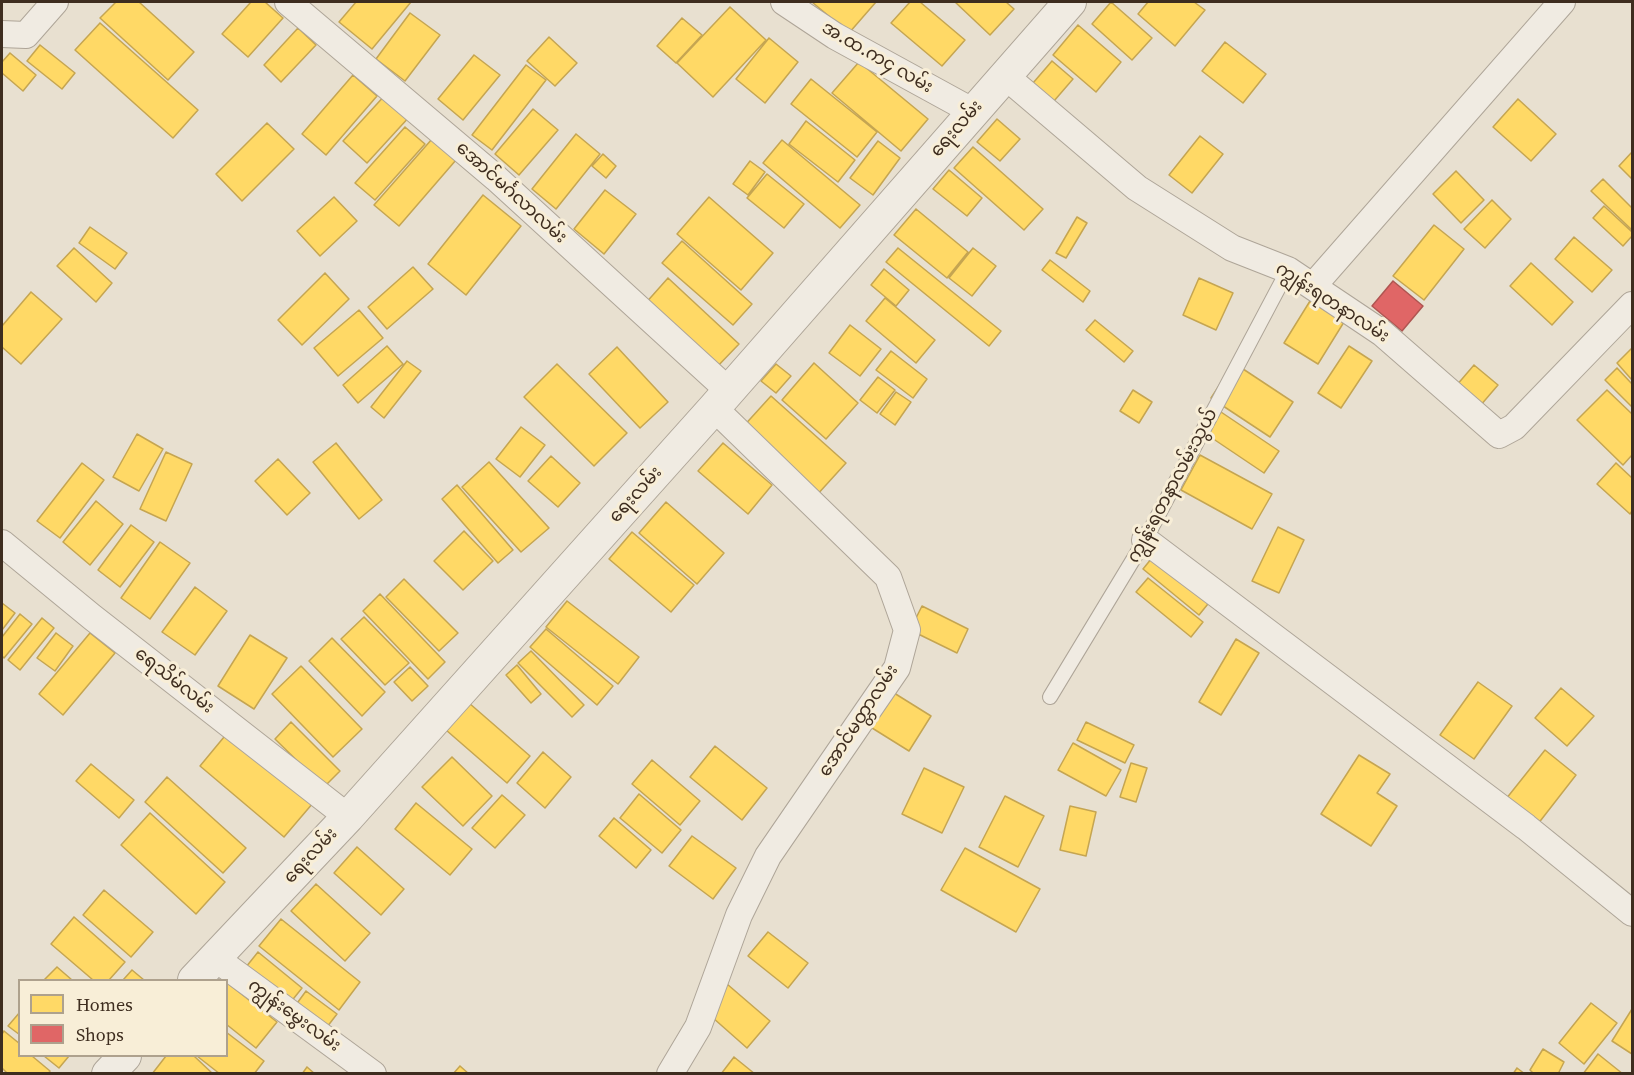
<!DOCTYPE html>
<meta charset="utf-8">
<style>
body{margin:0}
#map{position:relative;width:1634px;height:1075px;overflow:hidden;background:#e8e0d0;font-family:"Source Serif 4",serif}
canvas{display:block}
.frame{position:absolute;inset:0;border:3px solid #3e2d1f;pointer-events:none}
.legend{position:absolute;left:18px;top:979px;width:210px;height:78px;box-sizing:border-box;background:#f8eed7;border:2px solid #aea18d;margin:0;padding:8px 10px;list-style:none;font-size:18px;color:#3e2d1f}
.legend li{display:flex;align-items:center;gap:12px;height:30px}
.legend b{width:30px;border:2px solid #aea18d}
</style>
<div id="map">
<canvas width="1634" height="1075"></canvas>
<div class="frame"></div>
<ul class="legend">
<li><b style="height:16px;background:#ffd966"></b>Homes</li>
<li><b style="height:16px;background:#e06666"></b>Shops</li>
</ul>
</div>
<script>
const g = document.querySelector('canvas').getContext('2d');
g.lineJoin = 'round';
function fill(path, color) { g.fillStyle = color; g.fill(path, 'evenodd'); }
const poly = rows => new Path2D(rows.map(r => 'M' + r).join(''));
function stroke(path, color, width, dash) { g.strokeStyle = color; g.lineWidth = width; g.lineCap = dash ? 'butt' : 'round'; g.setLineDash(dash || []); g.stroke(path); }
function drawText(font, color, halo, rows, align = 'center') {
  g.font = font + ' "Source Serif 4","Noto Sans Myanmar",serif'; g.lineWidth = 6; g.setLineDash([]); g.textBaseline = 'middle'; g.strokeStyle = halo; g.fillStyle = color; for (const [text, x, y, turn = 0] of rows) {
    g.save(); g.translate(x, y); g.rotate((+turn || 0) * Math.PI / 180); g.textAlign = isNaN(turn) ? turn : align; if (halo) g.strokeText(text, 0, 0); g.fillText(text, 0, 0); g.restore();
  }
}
const homes = poly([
 [116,2,139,2,194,52,168,80,100,18,116,2],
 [251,2,265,2,283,18,248,57,222,34,251,2],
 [356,2,411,2,372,49,339,22,356,2],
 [812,2,876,2,849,33,812,2],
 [910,2,920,2,965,40,942,66,891,23,910,2],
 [955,2,1006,2,1014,9,990,35,955,2],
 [1111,2,1152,38,1132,60,1092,24,1111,2],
 [1148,2,1194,2,1205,10,1175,46,1138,14,1148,2],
 [730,7,766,40,713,97,677,63,730,7],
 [410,13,440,35,405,81,376,59,410,13],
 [682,18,702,35,676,63,657,46,682,18],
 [100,23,198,110,173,138,75,50,100,23],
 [1078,25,1121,62,1096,92,1053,55,1078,25],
 [298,28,316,45,281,82,264,65,298,28],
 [549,37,577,63,555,86,527,61,549,37],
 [769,38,798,62,765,103,736,79,769,38],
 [1225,42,1266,74,1243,103,1202,71,1225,42],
 [40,45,75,73,62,89,27,61,40,45],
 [10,53,36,75,23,91,2,73,2,62,10,53],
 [474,55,500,75,463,120,438,99,474,55],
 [1052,61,1073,79,1054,101,1033,83,1052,61],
 [859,62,928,119,901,151,832,93,859,62],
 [526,65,546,80,492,150,472,135,526,65],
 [353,75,377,96,326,155,302,134,353,75],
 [811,79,877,132,857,157,791,104,811,79],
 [387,93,411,115,367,163,343,141,387,93],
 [1518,99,1556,134,1531,161,1493,127,1518,99],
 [533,109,558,130,519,175,495,154,533,109],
 [997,119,1020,139,1000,161,977,142,997,119],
 [806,121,855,160,838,182,789,144,806,121],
 [267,123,294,149,242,201,216,174,267,123],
 [405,127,425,144,375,200,355,183,405,127],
 [576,134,600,154,556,209,532,189,576,134],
 [1200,136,1223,154,1192,193,1169,175,1200,136],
 [432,139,456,160,399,226,374,205,432,139],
 [782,140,860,205,840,228,763,163,782,140],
 [878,141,900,158,873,195,850,178,878,141],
 [973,147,1043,209,1024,230,954,168,973,147],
 [1632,152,1632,179,1619,166,1632,152],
 [603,154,616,166,606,178,592,166,603,154],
 [750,161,765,172,748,195,733,184,750,161],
 [949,170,982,198,967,216,933,189,949,170],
 [1456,171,1484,200,1461,223,1433,194,1456,171],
 [767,174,804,204,784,228,747,198,767,174],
 [1603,179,1632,208,1632,230,1591,191,1603,179],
 [605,190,636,214,604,254,574,229,605,190],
 [483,195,521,226,466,295,428,264,483,195],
 [334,197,357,221,320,256,297,231,334,197],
 [709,197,773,253,741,290,677,234,709,197],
 [1492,200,1511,219,1485,248,1464,229,1492,200],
 [1604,206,1632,232,1632,236,1623,246,1593,218,1604,206],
 [916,209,968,252,947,278,894,235,916,209],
 [1077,217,1087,223,1066,258,1056,253,1077,217],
 [1434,225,1464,249,1424,300,1393,276,1434,225],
 [90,227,127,253,115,269,79,243,90,227],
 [1574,237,1612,270,1592,292,1555,259,1574,237],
 [682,241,752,304,733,325,662,263,682,241],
 [74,248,112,283,96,302,57,266,74,248],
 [898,248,1001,331,989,346,886,262,898,248],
 [973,248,996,266,972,296,949,278,973,248],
 [1050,260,1090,291,1083,302,1042,270,1050,260],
 [1531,263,1573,302,1552,325,1510,286,1531,263],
 [413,267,433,289,387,329,368,307,413,267],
 [884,269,909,290,896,306,871,285,884,269],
 [325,273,349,299,302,345,278,320,325,273],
 [668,278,739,344,714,370,644,305,668,278],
 [1199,278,1233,293,1216,330,1183,315,1199,278],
 [31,292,62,319,21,364,2,347,2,326,31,292],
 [885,298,935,340,916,363,866,321,885,298],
 [1310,301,1344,322,1318,364,1284,343,1310,301],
 [359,310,383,338,338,376,314,348,359,310],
 [1095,320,1133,351,1124,362,1086,330,1095,320],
 [850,325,881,349,860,376,829,353,850,325],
 [387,346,403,364,358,403,343,385,387,346],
 [1349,346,1372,361,1341,408,1318,393,1349,346],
 [617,347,668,402,640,428,589,374,617,347],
 [1632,348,1632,380,1617,363,1632,348],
 [891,351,927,379,913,398,876,370,891,351],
 [407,361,421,371,384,418,371,407,407,361],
 [814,363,858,403,826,439,782,400,814,363],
 [1234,363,1293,402,1270,437,1211,398,1234,363],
 [557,364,627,433,594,466,524,397,557,364],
 [776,364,791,376,776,393,761,381,776,364],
 [1474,365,1498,385,1480,406,1456,386,1474,365],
 [1617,368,1632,384,1632,407,1605,380,1617,368],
 [878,377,895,390,877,413,860,400,878,377],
 [1133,390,1152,402,1139,423,1120,411,1133,390],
 [1607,390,1632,414,1632,455,1623,465,1577,420,1607,390],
 [896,392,911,402,895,425,880,414,896,392],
 [771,396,846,463,816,496,741,429,771,396],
 [1218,410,1279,451,1264,473,1203,432,1218,410],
 [521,427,545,445,520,477,496,459,521,427],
 [137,434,163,449,139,491,113,477,137,434],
 [336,443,382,500,359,519,313,462,336,443],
 [723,443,772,485,748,514,698,471,723,443],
 [166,452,192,464,166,521,140,509,166,452],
 [1200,455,1272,494,1252,529,1181,490,1200,455],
 [551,456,580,483,558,507,528,481,551,456],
 [278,459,310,493,287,515,255,481,278,459],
 [489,462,549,528,521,552,462,487,489,462],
 [82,463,104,480,60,538,37,521,82,463],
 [1616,463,1632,478,1632,511,1630,514,1597,484,1616,463],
 [457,485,513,550,498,563,442,499,457,485],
 [96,501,123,524,90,565,63,542,96,501],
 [666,502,724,553,697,584,639,533,666,502],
 [131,525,154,542,120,587,98,570,131,525],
 [1278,527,1304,540,1279,593,1252,581,1278,527],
 [464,531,493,561,463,590,434,561,464,531],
 [632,532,694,585,671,612,609,559,632,532],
 [160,542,190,563,150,619,121,598,160,542],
 [1160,548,1216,594,1199,615,1143,569,1160,548],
 [1148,578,1203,622,1191,637,1136,592,1148,578],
 [404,579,458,633,439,651,386,597,404,579],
 [195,587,227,611,195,655,162,632,195,587],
 [380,594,445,662,428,679,363,611,380,594],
 [567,601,639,657,618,684,546,627,567,601],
 [2,603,15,613,2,630,2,603],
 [922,606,968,629,957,653,910,630,922,606],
 [20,614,32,624,4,658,2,656,2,637,20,614],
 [364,617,409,663,385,685,341,639,364,617],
 [42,618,54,628,20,670,8,660,42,618],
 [546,629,613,686,597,705,530,647,546,629],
 [56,633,73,646,55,671,37,658,56,633],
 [90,633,115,653,63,715,39,694,90,633],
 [250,635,287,658,254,709,218,686,250,635],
 [332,638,385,692,362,716,309,661,332,638],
 [1236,639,1259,653,1221,715,1199,702,1236,639],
 [531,651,584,705,572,717,518,663,531,651],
 [517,665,541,694,531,703,506,675,517,665],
 [301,666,362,729,333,757,272,694,301,666],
 [410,667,428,686,412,701,394,682,410,667],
 [1478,682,1512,706,1474,759,1440,735,1478,682],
 [878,683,931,716,909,751,856,718,878,683],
 [1561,688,1594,716,1567,746,1535,718,1561,688],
 [469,703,530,756,507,783,446,730,469,703],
 [291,722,340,771,324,787,275,739,291,722],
 [1086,722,1134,745,1125,763,1077,740,1086,722],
 [229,731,313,803,284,837,200,766,229,731],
 [1073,743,1121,770,1106,796,1058,770,1073,743],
 [715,746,767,788,742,820,690,777,715,746],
 [1545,750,1576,775,1534,829,1502,804,1545,750],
 [543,752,571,777,545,808,517,783,543,752],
 [1359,755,1390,774,1377,793,1397,806,1371,846,1321,814,1359,755],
 [452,757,492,796,463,826,422,787,452,757],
 [652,760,700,801,680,825,632,784,652,760],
 [1131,763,1147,768,1136,802,1120,797,1131,763],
 [91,764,134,800,119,818,76,781,91,764],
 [924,768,964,787,942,833,902,814,924,768],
 [167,777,246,848,223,873,145,802,167,777],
 [639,794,681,830,662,853,620,818,639,794],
 [502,795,525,815,495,848,472,828,502,795],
 [1005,796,1044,816,1018,867,979,847,1005,796],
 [416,803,472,849,450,875,395,829,416,803],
 [1070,806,1096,812,1086,856,1060,850,1070,806],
 [150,813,225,882,196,914,121,845,150,813],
 [614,818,651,850,636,868,599,836,614,818],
 [692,836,736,868,713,899,669,866,692,836],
 [357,847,404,889,381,915,334,873,357,847],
 [965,848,1040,889,1016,932,941,890,965,848],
 [316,884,370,933,345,961,291,911,316,884],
 [104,890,153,932,131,957,83,915,104,890],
 [74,917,125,962,109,980,93,980,51,944,74,917],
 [281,919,360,982,339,1010,259,946,281,919],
 [768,932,808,963,788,988,748,956,768,932],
 [258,952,302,988,282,1013,238,977,258,952],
 [57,967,72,980,44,980,57,967],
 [132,970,144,980,123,980,132,970],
 [226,982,277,1022,256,1048,226,1024,226,982],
 [727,984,770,1021,747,1048,704,1010,727,984],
 [306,991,337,1014,317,1040,287,1017,306,991],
 [1591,1003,1617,1023,1584,1064,1559,1043,1591,1003],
 [1632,1009,1632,1054,1612,1041,1632,1009],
 [20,1012,20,1035,8,1026,20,1012],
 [4,1031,20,1044,20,1056,32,1056,50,1071,48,1074,8,1074,2,1068,2,1034,4,1031],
 [226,1032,264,1061,254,1074,220,1074,197,1056,226,1056,226,1032],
 [1543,1049,1564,1062,1558,1074,1534,1074,1530,1070,1543,1049],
 [1598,1054,1623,1074,1583,1074,1598,1054],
 [44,1056,69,1056,59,1068,44,1056],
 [166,1056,194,1056,213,1074,152,1074,166,1056],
 [734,1057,755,1074,721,1074,734,1057],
 [460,1066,469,1074,453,1074,460,1066],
 [307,1067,315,1074,302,1074,307,1067],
 [1517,1068,1525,1074,1513,1074,1517,1068]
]);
fill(homes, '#ffd966');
stroke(homes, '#c5a551', 1.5);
const shops = poly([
 [1393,281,1423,306,1402,331,1372,306,1393,281]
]);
fill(shops, '#e06666');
stroke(shops, '#af5551', 1.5);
const service = poly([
 [1050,697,1145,540,1288,270]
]);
const minor = poly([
 [288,2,496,178,729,391],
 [784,2,835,36,972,111],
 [2,34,26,35,55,2],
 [1004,75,1137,188,1232,248,1288,270,1382,333,1499,435,1514,427,1632,305],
 [1313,286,1562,2],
 [1145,540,1526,827,1632,913],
 [2,543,92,617,348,817],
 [215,958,373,1074],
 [670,1074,698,1027,739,915,768,856,897,668,907,630,888,577,714,408]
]);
const tertiary = poly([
 [194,980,348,817,714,408,1070,2],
 [108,1074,125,1056]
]);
stroke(service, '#aea598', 16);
stroke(minor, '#aea598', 28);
stroke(tertiary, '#aea598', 34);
stroke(service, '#f0ebe2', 14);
stroke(minor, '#f0ebe2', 26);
stroke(tertiary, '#f0ebe2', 32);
drawText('18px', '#3e2d1f', '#f8eed7', [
 ["အ.ထ.က၄ လမ်း",877,58,30],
 ["ရေးလမ်း",957,129,-49],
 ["အောင်မင်္ဂလာလမ်း",511,193,42],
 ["ကျွန်းရတနာလမ်း",1332,303,33],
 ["ကျွန်းရတနာလမ်းသွယ်",1173,486,-62],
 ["ရေးလမ်း",636,495,-48],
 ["ရေသိမ်လမ်း",174,681,38],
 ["အောင်မတ္တာလမ်း",859,721,-57],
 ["ရေးလမ်း",311,856,-47],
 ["ကျွန်းမွှေးလမ်း",294,1016,36]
]);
</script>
